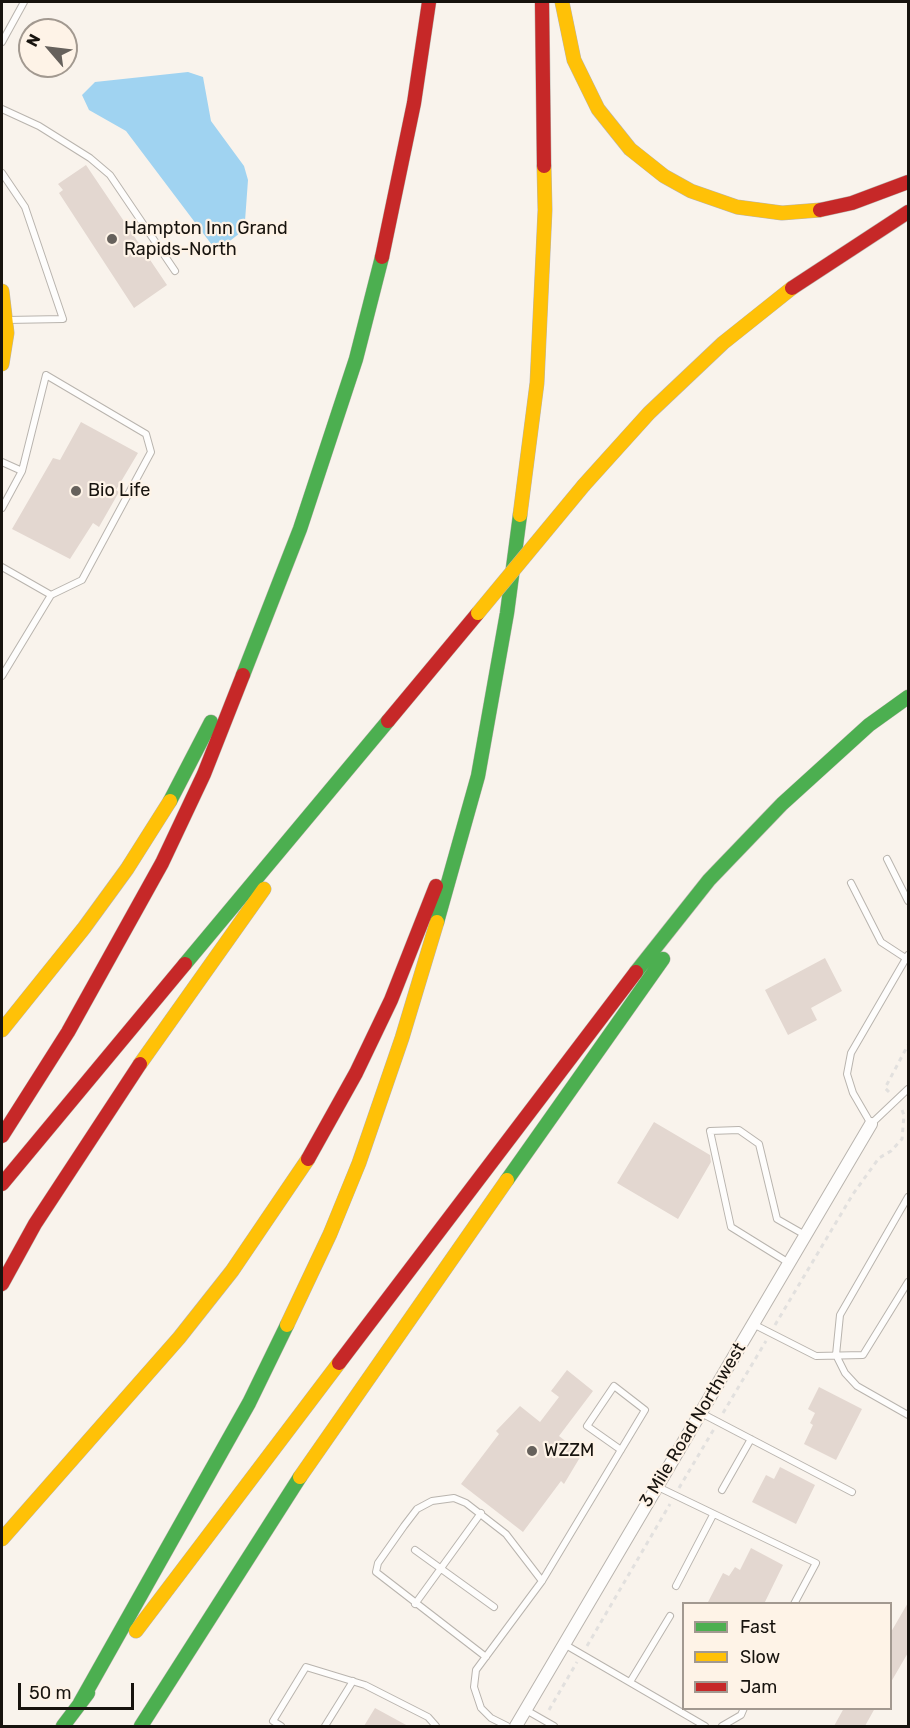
<!DOCTYPE html>
<style>
body{margin:0}
#map{position:relative;width:910px;height:1728px;overflow:hidden;background:#f9f3ec;font-family:Rubik,sans-serif}
canvas{display:block}
.frame{position:absolute;inset:0;border:3px solid #17130e;pointer-events:none}
.legend{position:absolute;left:682px;top:1602px;width:210px;height:108px;box-sizing:border-box;background:#fef3e7;border:2px solid #a29990;margin:0;padding:8px 10px;list-style:none;font-size:18px;color:#17130e}
.legend li{display:flex;align-items:center;gap:12px;height:30px}
.legend b{width:30px;border:2px solid #a29990}
.north{position:absolute;left:18px;top:18px;width:60px;height:60px;box-sizing:border-box;background:#fef3e7;border:2px solid #a29990;border-radius:50%;rotate:298deg;font-size:16px;font-weight:700;line-height:24px;text-align:center;color:#17130e}
.north::after{content:'';display:block;margin:auto;width:21px;height:27px;background:#66615c;clip-path:polygon(50% 0,100% 100%,50% 72%,0 100%)}
.scale{position:absolute;left:18px;top:1683px;width:116px;height:27px;box-sizing:border-box;border:3px solid #17130e;border-top:0;padding-left:8px;font-size:18px;line-height:21px;white-space:nowrap;color:#17130e;-webkit-text-stroke:4px #fef3e7;paint-order:stroke}
</style>
<div id="map">
<canvas width="910" height="1728"></canvas>
<div class="frame"></div>
<ul class="legend">
<li><b style="height:8px;background:#4caf50"></b>Fast</li>
<li><b style="height:8px;background:#ffc107"></b>Slow</li>
<li><b style="height:8px;background:#c62828"></b>Jam</li>
</ul>
<div class="north">N</div>
<div class="scale">50 m</div>
</div>
<script>
const g = document.querySelector('canvas').getContext('2d');
g.lineJoin = 'round';
function fill(path, color) { g.fillStyle = color; g.fill(path, 'evenodd'); }
const poly = rows => new Path2D(rows.map(r => 'M' + r).join(''));
function stroke(path, color, width, dash) { g.strokeStyle = color; g.lineWidth = width; g.lineCap = dash ? 'butt' : 'round'; g.setLineDash(dash || []); g.stroke(path); }
function drawText(font, color, halo, rows, align = 'center') {
  g.font = font + ' Rubik,sans-serif'; g.lineWidth = 4.5; g.setLineDash([]); g.textBaseline = 'middle'; g.strokeStyle = halo; g.fillStyle = color; for (const [text, x, y, turn = 0] of rows) {
    g.save(); g.translate(x, y); g.rotate((+turn || 0) * Math.PI / 180); g.textAlign = isNaN(turn) ? turn : align; if (halo) g.strokeText(text, 0, 0); g.fillText(text, 0, 0); g.restore();
  }
}
fill(poly([
 [188,72,203,77,211,121,244,166,248,180,245,221,240,233,226,244,212,245,126,131,89,110,82,95,95,82]
]), '#a0d3f1');
fill(poly([
 [86,165,167,285,134,308,59,193,63,190,58,184],
 [81,422,138,453,116,490,119,492,99,527,93,523,70,559,12,529,53,458,60,460],
 [825,958,842,991,811,1008,817,1020,788,1035,765,990],
 [654,1122,710,1155,711,1162,678,1219,617,1183],
 [567,1370,593,1391,559,1436,582,1454,564,1484,561,1481,523,1532,461,1484,499,1434,496,1431,520,1406,540,1422,559,1397,551,1391],
 [819,1387,862,1409,836,1460,804,1444,813,1425,810,1423,815,1413,808,1409],
 [780,1467,815,1485,796,1524,752,1502,766,1475,774,1479],
 [751,1548,783,1565,764,1604,707,1604,723,1573,729,1576,735,1567,740,1570],
 [909,1601,909,1651,891,1682,891,1632],
 [375,1708,408,1726,364,1726],
 [844,1708,875,1708,865,1726,834,1726]
]), '#e3d7d0');
const lane = poly([
 [2,42,24,2],
 [2,109,39,126,90,158,110,175,175,271],
 [2,173,25,207,63,319,7,320],
 [2,462,22,471],
 [2,508,22,471,46,375,146,434,151,452,82,580,51,595,2,676],
 [2,567,51,595],
 [887,859,908,901],
 [851,883,881,942,907,959],
 [908,955,851,1053,847,1074,853,1093,871,1124,908,1089],
 [908,1197,840,1315,836,1355,845,1373,857,1386,908,1415],
 [789,1263,731,1227,710,1131,739,1130,759,1144,777,1219,805,1235],
 [753,1324,816,1356,863,1355,908,1282],
 [701,1413,852,1492],
 [658,1487,816,1563,794,1604],
 [722,1490,751,1439],
 [415,1550,494,1607],
 [676,1586,713,1515],
 [415,1604,481,1513],
 [564,1644,705,1726],
 [486,1657,376,1572,378,1563,404,1526,417,1509,432,1501,454,1498,466,1503,506,1534,542,1581],
 [630,1682,670,1616],
 [526,1710,554,1726],
 [281,1726,273,1721,306,1667,365,1685,428,1717,436,1726],
 [325,1726,353,1681],
 [507,1726,491,1718,481,1708,474,1687,476,1670,542,1581,645,1410,614,1386,587,1426,621,1450],
 [722,1726,741,1715,744,1708]
]);
const street = poly([
 [516,1726,871,1124]
]);
const fast = poly([
 [243,675,300,529,356,359,382,257],
 [170,801,211,722],
 [437,922,478,776,507,613,520,515],
 [185,964,388,721],
 [636,972,709,880,782,804,869,725,908,697],
 [507,1180,663,959],
 [80,1703,249,1403,287,1325],
 [63,1726,88,1693],
 [141,1726,300,1477]
]);
const slow = poly([
 [562,2,574,60,598,109,630,149,664,176,691,191,737,207,782,213,820,210],
 [2,291,7,333,2,364],
 [584,485,649,413,723,343,792,288],
 [520,515,537,383,545,210,544,166],
 [2,1030,84,928,127,869,170,801],
 [140,1064,264,889],
 [287,1325,330,1234,359,1163,402,1038,437,922],
 [300,1477,507,1180],
 [2,1539,179,1338,232,1271,308,1159],
 [136,1631,339,1363]
]);
const jam = poly([
 [542,2,544,166],
 [820,210,852,203,908,182],
 [382,257,414,103,429,2],
 [792,288,908,212],
 [388,721,478,613],
 [2,1136,68,1032,162,863,204,774,243,675],
 [308,1159,356,1073,391,1000,436,886],
 [2,1184,185,964],
 [2,1284,35,1224,140,1064],
 [339,1363,636,972]
]);
stroke(lane, '#b9b4ae', 8);
stroke(street, '#b9b4ae', 14);
stroke(fast, '#b9b4ae', 15);
stroke(slow, '#b9b4ae', 15);
stroke(jam, '#b9b4ae', 15);
stroke(poly([
 [889,1092,885,1088,908,1045],
 [775,1325,853,1194,879,1158,891,1151,902,1139,904,1115,902,1110],
 [723,1413,766,1341],
 [679,1488,714,1429],
 [587,1646,670,1504],
 [549,1710,577,1662]
]), '#e2e0de', 3, [4.5, 4.5]);
stroke(lane, '#fefdfc', 6);
stroke(street, '#fefdfc', 12);
stroke(fast, '#4caf50', 14);
stroke(slow, '#ffc107', 14);
stroke(jam, '#c62828', 14);
const slowBridge = poly([
 [478,613,584,485]
]);
stroke(slowBridge, '#b9b4ae', 15, []);
stroke(slowBridge, '#ffc107', 14);
for (const [x, y, r, color] of [
 [112,239,6,"#66615c"],
 [76,491,6,"#66615c"],
 [532,1451,6,"#66615c"]
]) { const dot = new Path2D(); dot.arc(x, y, r, 0, 2 * Math.PI); g.fillStyle = color; g.fill(dot); stroke(dot, '#fef3e7', 2); }
drawText('18px', '#17130e', '#fef3e7', [
 ["Hampton Inn Grand",124,229],
 ["Rapids-North",124,250],
 ["Bio Life",88,491],
 ["WZZM",544,1451]
], 'left');
drawText('18px', '#17130e', '#fef3e7', [
 ["3 Mile Road Northwest",693,1425,-59]
]);
</script>
